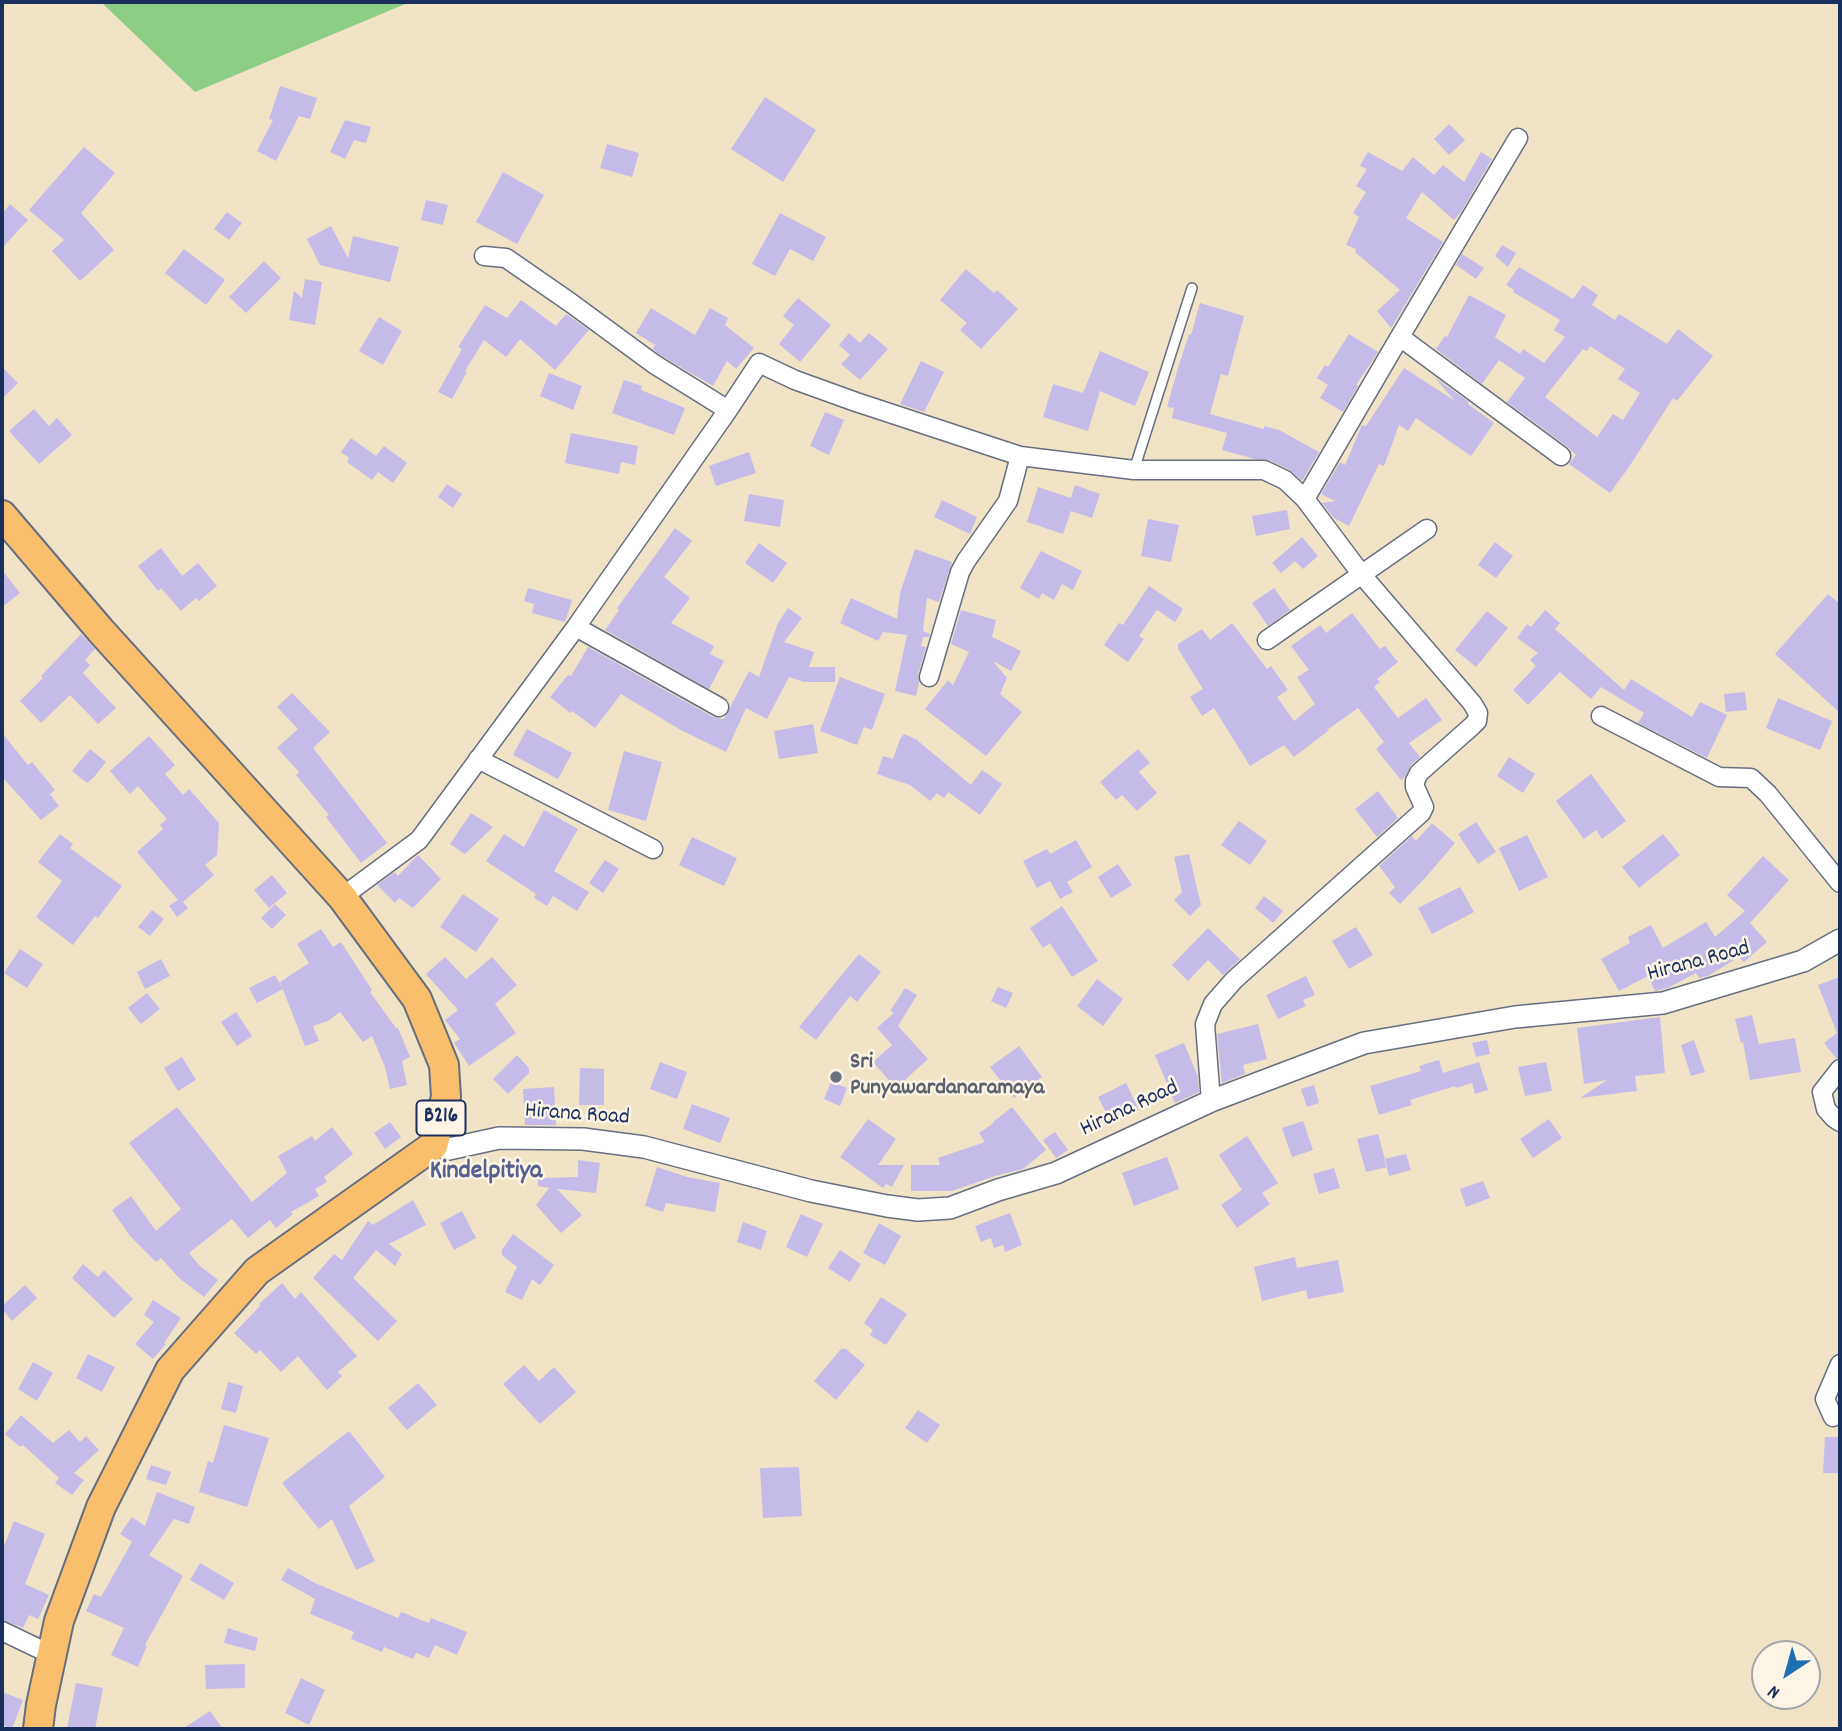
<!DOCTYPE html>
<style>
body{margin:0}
#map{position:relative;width:1842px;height:1731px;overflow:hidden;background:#f1e3c6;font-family:Dekko,sans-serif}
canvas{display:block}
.frame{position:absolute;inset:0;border:4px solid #1b2f5e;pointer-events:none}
.north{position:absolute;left:1751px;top:1640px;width:70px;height:70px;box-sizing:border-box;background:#fcf5e5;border:2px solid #a2a6af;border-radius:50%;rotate:216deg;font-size:19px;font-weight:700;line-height:28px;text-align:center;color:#1b2f5e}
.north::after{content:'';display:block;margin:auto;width:24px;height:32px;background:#1f6fb2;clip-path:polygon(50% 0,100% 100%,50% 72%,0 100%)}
</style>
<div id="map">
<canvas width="1842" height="1731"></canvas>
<div class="frame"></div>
<div class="north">N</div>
</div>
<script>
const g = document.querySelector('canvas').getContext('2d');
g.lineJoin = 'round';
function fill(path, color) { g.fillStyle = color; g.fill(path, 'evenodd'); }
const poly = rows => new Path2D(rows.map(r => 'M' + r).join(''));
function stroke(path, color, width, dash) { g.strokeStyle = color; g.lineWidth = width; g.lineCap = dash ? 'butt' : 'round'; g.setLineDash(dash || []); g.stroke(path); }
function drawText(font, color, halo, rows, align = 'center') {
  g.font = font + ' Dekko,sans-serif'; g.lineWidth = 5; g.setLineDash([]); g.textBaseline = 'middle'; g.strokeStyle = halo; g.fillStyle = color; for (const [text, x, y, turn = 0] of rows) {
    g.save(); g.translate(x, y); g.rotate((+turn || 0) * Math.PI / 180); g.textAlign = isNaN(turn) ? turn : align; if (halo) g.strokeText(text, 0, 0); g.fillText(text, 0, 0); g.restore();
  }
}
fill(poly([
 [101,2,410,2,195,92]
]), '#8dce85');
fill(poly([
 [280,86,317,98,310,119,299,116,276,161,257,151,273,120,269,119],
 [765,97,816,130,783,182,731,149],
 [345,120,371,127,366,143,354,140,345,159,330,152],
 [1449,124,1465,140,1449,155,1434,139],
 [607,144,639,153,632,177,600,168],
 [84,147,115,173,81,213,114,250,80,281,52,251,64,240,29,210],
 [1368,152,1402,171,1413,157,1434,175,1443,165,1464,182,1481,152,1492,159,1461,212,1454,220,1422,192,1406,218,1443,242,1391,328,1377,311,1400,290,1355,252,1356,249,1346,245,1359,217,1353,213,1366,192,1356,186,1367,169,1360,166],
 [503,172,544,195,517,244,476,222],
 [426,200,448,205,443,225,421,220],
 [10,204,28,220,2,248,2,214],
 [227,212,242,223,229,240,214,229],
 [780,213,826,237,813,261,790,249,775,276,752,264],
 [331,226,348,258,353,236,399,247,390,282,320,265,307,239],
 [1502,245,1516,253,1508,267,1495,256],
 [184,249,225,280,206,305,165,273],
 [1462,254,1484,268,1476,279,1456,265],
 [264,261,281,278,246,313,229,297],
 [1519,267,1573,299,1583,285,1598,295,1592,305,1615,320,1619,314,1667,344,1678,329,1713,356,1677,401,1673,398,1629,467,1610,493,1569,464,1576,455,1568,447,1507,402,1525,378,1499,360,1482,384,1436,349,1445,336,1447,337,1469,295,1506,315,1495,337,1520,354,1523,349,1544,363,1565,337,1554,330,1560,320,1513,292,1514,290,1506,285],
 [1590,346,1625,369,1618,379,1640,393,1623,420,1613,414,1597,437,1545,397,1583,349,1587,351],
 [966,269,994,293,997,290,1018,309,981,349,960,330,967,323,940,300],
 [305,279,322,282,315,325,289,320,294,291,302,298],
 [798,298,831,325,800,362,779,344,794,325,783,316],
 [521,300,556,326,566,314,589,330,555,370,520,339,506,357,484,340,465,371,467,372,452,399,438,392,462,349,458,347,485,305,507,318],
 [1200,303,1244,316,1228,376,1221,374,1210,414,1264,429,1264,426,1279,430,1319,452,1302,481,1290,470,1269,460,1255,459,1222,450,1227,433,1172,418,1174,408,1167,407,1178,368,1189,334,1191,335],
 [651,308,695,335,710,308,728,318,725,325,754,348,736,369,727,361,713,386,660,355,653,349,655,345,636,333],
 [379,317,402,331,383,365,359,351],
 [849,333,860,343,869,333,888,349,860,380,841,364,850,355,839,345],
 [1349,334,1378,352,1356,385,1358,386,1343,412,1320,398,1328,385,1317,378,1325,365,1328,367],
 [1100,351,1149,372,1135,406,1100,391,1088,431,1043,417,1053,384,1083,393],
 [921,361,944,372,924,412,900,404],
 [2,367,18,383,2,399],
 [1404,368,1455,401,1434,377,1469,402,1468,404,1494,423,1471,456,1416,418,1408,431,1399,425,1384,466,1379,464,1349,526,1334,518,1322,503,1335,501,1321,494,1340,462,1345,465,1362,425,1366,426],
 [549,373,582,386,573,410,540,396],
 [624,380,642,386,641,390,685,408,674,435,612,413],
 [34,409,49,426,57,418,72,435,39,464,9,431],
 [825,412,844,420,829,455,810,446],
 [571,433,638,446,635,465,621,462,619,474,565,463],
 [351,438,376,456,384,446,407,463,393,483,378,472,372,480,347,462,349,458,341,452],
 [749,452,756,473,716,486,709,466],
 [447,484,462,494,453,508,438,497],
 [1075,485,1100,494,1092,518,1071,511,1063,534,1027,522,1038,487,1071,498],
 [749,494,784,500,780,527,744,521],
 [942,500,977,517,970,534,934,517],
 [1287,510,1290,529,1256,536,1252,516],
 [1148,519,1179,525,1171,562,1141,556],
 [675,528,692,541,664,577,690,598,671,623,714,646,710,654,724,661,709,689,605,630,619,610,617,608],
 [1302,537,1318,556,1303,569,1295,561,1281,573,1272,563],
 [1495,542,1513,556,1496,578,1478,565],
 [759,543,787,563,773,583,745,563],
 [161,548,182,576,198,563,217,586,199,601,196,598,181,611,161,588,158,591,138,566],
 [915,549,952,562,939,602,927,598,923,631,930,634,929,637,923,637,921,646,926,647,918,674,919,682,916,696,895,691,907,635,883,632,878,641,840,623,851,598,897,619,900,593],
 [1041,551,1082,571,1073,590,1062,584,1054,600,1042,593,1039,599,1020,588],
 [2,570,20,593,2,607],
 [1149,586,1183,609,1175,622,1157,610,1139,636,1144,639,1128,662,1104,645,1119,623,1123,625],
 [528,588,572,600,565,622,532,613,534,604,524,601],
 [1274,588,1290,610,1268,626,1252,603],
 [1828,594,1840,604,1840,713,1775,654],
 [788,608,802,618,784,642,814,652,809,667,835,667,835,682,804,682,789,677,767,719,746,708,726,752,679,729,621,694,595,728,572,711,570,713,550,697,568,675,571,676,588,647,713,717,724,719,749,671,759,677,778,623],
 [961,610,996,620,992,637,1021,651,1011,671,993,661,1007,678,1000,694,1022,712,986,756,925,709,948,680,953,685,969,652,951,644],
 [1545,610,1560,623,1555,629,1624,690,1631,679,1692,717,1700,702,1727,715,1707,758,1638,723,1644,713,1601,687,1591,699,1560,672,1528,705,1513,690,1536,666,1530,660,1538,653,1517,638,1527,624,1531,627],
 [1487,611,1508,628,1476,667,1455,650],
 [1352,613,1380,649,1385,646,1398,662,1377,679,1380,682,1374,687,1398,718,1426,698,1442,720,1409,743,1420,757,1411,765,1404,778,1401,780,1376,749,1384,742,1358,708,1327,730,1328,731,1294,757,1284,745,1250,766,1214,708,1202,716,1190,697,1203,689,1178,649,1178,644,1202,629,1210,640,1232,623,1267,669,1271,666,1288,690,1277,697,1294,721,1315,704,1297,677,1309,670,1291,646,1320,625,1326,633],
 [81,634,95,649,85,660,90,665,83,673,116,708,98,724,70,695,41,723,20,701,43,678,41,676],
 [840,677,885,694,872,730,864,727,857,745,820,731],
 [1745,692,1747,710,1726,712,1724,694],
 [292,693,330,732,313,748,387,843,361,863,326,817,329,815,296,775,299,772,277,748,298,729,277,707],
 [1778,698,1832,721,1820,750,1766,728],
 [813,724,818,753,779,759,774,731],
 [527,729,572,753,558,779,513,755],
 [2,733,28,765,32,762,55,790,50,794,59,806,41,820,2,777],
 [904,734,918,740,918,741,971,785,982,770,1002,784,980,815,948,792,944,798,937,793,930,801,910,785,877,774,883,756,893,759,900,739],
 [149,736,175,765,165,774,183,795,189,789,219,823,217,855,205,865,214,875,183,902,188,908,177,917,169,906,178,900,137,852,163,829,160,825,167,819,138,786,130,794,110,771],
 [90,749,106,762,94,777,87,783,72,771],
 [1138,749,1150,763,1139,772,1157,793,1137,811,1122,795,1116,800,1100,782],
 [624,751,662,762,646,821,608,810],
 [1509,757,1535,774,1523,793,1497,776],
 [1591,774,1626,821,1602,839,1596,830,1584,839,1556,801],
 [1378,791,1398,818,1377,837,1355,809],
 [544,810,578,829,554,871,589,892,577,911,553,896,547,906,534,898,536,894,486,861,504,834,524,847],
 [471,813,493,827,465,854,450,844],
 [1239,821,1267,841,1250,865,1221,845],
 [1476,822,1496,852,1478,864,1458,834],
 [1432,823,1455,843,1426,877,1400,904,1389,893,1395,887,1379,866,1412,836,1416,841],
 [60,834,73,844,70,848,122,886,98,918,95,916,73,945,36,917,62,881,38,862],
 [1663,834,1680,855,1639,888,1622,867],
 [1527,835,1548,877,1519,891,1499,848],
 [692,837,737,858,724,886,679,865],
 [1076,840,1092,867,1067,882,1073,892,1060,899,1050,881,1037,888,1023,861,1047,849,1050,854],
 [1189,854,1201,905,1190,916,1174,900,1182,892,1174,857],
 [418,855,441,879,413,908,399,898,395,903,377,885,395,872,398,876],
 [1763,856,1789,880,1750,923,1767,942,1744,962,1739,957,1708,976,1699,978,1696,973,1668,988,1655,991,1648,976,1619,991,1601,959,1630,943,1628,937,1651,925,1663,948,1706,922,1715,937,1745,911,1727,895],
 [605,860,619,869,603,893,589,883],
 [1118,864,1132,885,1111,898,1098,877],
 [272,875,287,893,269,908,254,890],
 [1460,887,1474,912,1432,934,1418,908],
 [463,894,499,919,476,952,440,927],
 [1264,896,1283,911,1273,923,1255,908],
 [275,904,286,915,272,929,261,918],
 [1062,906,1098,961,1072,977,1050,943,1043,948,1030,928],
 [152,910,164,919,150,936,138,927],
 [1356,927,1373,955,1349,969,1332,941],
 [1208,928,1240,959,1223,975,1208,960,1188,981,1172,965],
 [321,929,333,947,341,942,372,990,370,992,396,1028,398,1028,410,1057,402,1061,407,1085,390,1089,385,1067,372,1036,363,1042,340,1012,328,1021,313,1026,319,1041,305,1046,280,982,309,963,297,944],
 [20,949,43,964,27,988,4,973],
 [859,954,881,972,857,1002,850,996,816,1040,799,1027],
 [445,957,466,979,492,957,517,985,495,1004,516,1033,469,1066,454,1043,460,1039,445,1020,458,1010,426,974],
 [161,959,170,976,145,989,137,972],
 [275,975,283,989,257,1003,249,988],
 [1306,976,1315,995,1303,1000,1306,1006,1278,1019,1266,995],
 [1840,977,1840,1058,1836,1058,1824,1043,1837,1033,1818,985],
 [1097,979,1123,999,1103,1026,1077,1006],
 [998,987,1013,993,1006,1008,991,1001],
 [905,988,917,995,898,1026,928,1059,896,1088,873,1062,892,1045,877,1028,894,1013,890,1011],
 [147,993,160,1009,141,1024,128,1008],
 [236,1012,252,1036,237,1046,221,1022],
 [1752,1015,1759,1044,1795,1038,1801,1072,1750,1080,1743,1042,1741,1043,1735,1019],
 [1660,1017,1665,1073,1635,1076,1637,1091,1580,1098,1607,1080,1584,1084,1577,1028],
 [1258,1024,1267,1059,1243,1065,1245,1074,1222,1083,1217,1034],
 [1487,1040,1490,1054,1476,1057,1472,1043],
 [1694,1040,1705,1072,1691,1076,1681,1045],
 [1184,1043,1198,1077,1199,1092,1175,1103,1155,1055],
 [1019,1046,1042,1077,1014,1098,990,1067],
 [517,1055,529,1068,529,1073,508,1094,493,1079],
 [182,1057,196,1080,178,1091,164,1068],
 [1439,1060,1443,1073,1479,1062,1488,1090,1475,1094,1472,1083,1456,1088,1455,1086,1410,1100,1412,1105,1379,1115,1370,1086,1421,1071,1419,1066],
 [660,1062,687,1072,677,1099,650,1089],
 [1546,1062,1552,1091,1525,1096,1518,1067],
 [580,1068,604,1069,604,1105,579,1105],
 [831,1082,847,1088,840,1106,824,1099],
 [1126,1083,1139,1110,1112,1124,1098,1097],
 [1314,1085,1319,1103,1307,1107,1301,1089],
 [554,1087,556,1125,525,1125,523,1089],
 [692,1104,730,1118,720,1143,683,1129],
 [177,1107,252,1202,287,1173,278,1156,312,1136,315,1141,332,1127,353,1154,324,1177,327,1182,315,1189,319,1196,291,1212,293,1214,276,1228,270,1220,248,1238,232,1219,189,1253,200,1266,218,1280,204,1297,179,1278,161,1258,156,1262,130,1236,112,1210,131,1196,156,1231,181,1209,129,1143],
 [1012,1107,1046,1150,1023,1169,995,1176,952,1191,911,1191,911,1165,940,1165,938,1158,985,1142,979,1133,994,1123,993,1122],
 [868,1119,896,1139,878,1165,904,1165,892,1187,886,1184,883,1188,840,1157],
 [1549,1119,1562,1138,1533,1158,1520,1139],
 [1303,1121,1313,1150,1292,1157,1282,1128],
 [390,1122,401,1137,385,1149,374,1133],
 [1055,1132,1068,1150,1056,1158,1043,1140],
 [1378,1134,1387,1167,1366,1172,1357,1139],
 [1247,1136,1278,1183,1262,1193,1270,1204,1237,1228,1221,1205,1242,1190,1219,1155],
 [1406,1154,1411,1170,1389,1176,1384,1159],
 [1167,1157,1179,1189,1134,1206,1122,1173],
 [578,1160,600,1163,596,1193,557,1189,582,1215,561,1233,536,1205,549,1188,538,1186,538,1178,578,1177],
 [657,1167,687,1177,720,1183,715,1212,666,1203,663,1212,645,1206],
 [1334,1168,1340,1188,1319,1194,1313,1174],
 [1483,1181,1490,1198,1466,1207,1460,1189],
 [413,1200,426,1225,389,1244,402,1254,395,1266,376,1250,353,1278,397,1321,378,1341,313,1278,334,1254,342,1260,368,1221,373,1225],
 [462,1211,476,1238,454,1250,440,1223],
 [1010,1213,1022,1245,1005,1252,1003,1245,994,1248,991,1238,981,1242,975,1226],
 [801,1214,823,1224,807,1257,786,1247],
 [743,1222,767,1231,761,1250,737,1242],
 [879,1223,901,1236,885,1265,863,1253],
 [513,1234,554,1265,540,1285,532,1279,522,1300,505,1292,517,1267,502,1255,502,1250],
 [840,1250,861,1264,850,1282,828,1268],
 [1295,1257,1297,1268,1338,1260,1344,1292,1308,1299,1306,1290,1262,1301,1254,1267],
 [83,1264,98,1277,104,1270,133,1299,114,1318,72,1278],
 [282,1283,295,1299,301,1292,357,1356,338,1372,342,1376,327,1390,298,1356,281,1372,260,1350,256,1354,234,1333,260,1306,259,1304],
 [25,1285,37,1298,12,1321,2,1309,2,1306],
 [881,1297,907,1314,886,1345,870,1335,873,1330,864,1323],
 [153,1300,181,1318,164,1343,166,1344,153,1359,135,1344,154,1322,144,1315],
 [841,1349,846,1349,865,1365,836,1400,814,1381],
 [88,1354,115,1367,102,1392,76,1378],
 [33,1362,53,1373,37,1401,18,1389],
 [524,1365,539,1381,554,1367,576,1392,540,1424,503,1384],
 [228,1382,243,1386,236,1413,221,1409],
 [418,1383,437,1405,407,1430,388,1408],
 [918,1410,940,1425,927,1443,905,1428],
 [21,1415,53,1443,69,1430,80,1442,86,1436,99,1450,74,1473,84,1480,72,1495,55,1483,59,1478,23,1445,20,1447,5,1434],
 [224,1425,269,1438,247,1507,199,1492,208,1461,213,1463],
 [349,1431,385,1477,349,1506,375,1561,356,1570,332,1519,319,1529,282,1483],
 [1825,1437,1840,1437,1840,1473,1823,1473],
 [151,1465,171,1472,166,1485,146,1479],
 [799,1467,802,1516,763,1518,760,1468],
 [157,1492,195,1507,189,1524,174,1519,149,1555,183,1576,145,1645,147,1646,138,1667,111,1655,124,1628,86,1611,94,1594,101,1597,132,1542,120,1534,132,1517,145,1526],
 [14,1521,45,1534,25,1584,49,1595,38,1619,29,1615,23,1628,2,1620,2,1551],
 [200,1563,234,1583,224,1600,190,1580],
 [288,1568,315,1583,398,1618,401,1612,429,1623,431,1618,467,1632,457,1655,435,1645,429,1658,416,1653,413,1659,384,1647,382,1652,351,1639,354,1632,310,1614,315,1599,281,1580],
 [228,1628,258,1638,255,1651,224,1643],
 [245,1664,245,1688,206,1689,205,1665],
 [301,1678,325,1690,309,1725,285,1713],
 [76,1683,103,1688,95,1729,67,1729],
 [2,1692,23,1700,12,1729,2,1725],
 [210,1711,223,1729,182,1729]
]), '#c5bbe8');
const service = poly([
 [1134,470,1192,288]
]);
const minor = poly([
 [484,256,506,258,571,303,654,364,728,410],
 [1400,337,1561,456],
 [1305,499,1395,345,1518,138],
 [576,627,719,707],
 [1267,640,1427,529],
 [929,677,960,572,966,561,1008,501,1020,456],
 [1601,716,1719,777,1751,778,1768,794,1840,883],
 [478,759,653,849],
 [342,897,419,840,576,627,728,410,759,363,795,380,856,402,1020,456,1134,470,1264,470,1285,480,1305,499,1362,575,1472,703,1478,713,1477,721,1472,726,1419,773,1415,781,1415,787,1424,807,1421,813,1234,980,1213,1004,1205,1024,1211,1101],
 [1840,1069,1822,1092,1826,1109,1834,1118,1840,1122],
 [1833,1417,1825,1399,1840,1364],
 [2,1631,52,1655]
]);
const tertiary = poly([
 [433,1146,449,1149,499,1138,583,1139,644,1147,811,1191,887,1206,918,1210,950,1208,998,1190,1056,1173,1211,1101,1364,1043,1515,1017,1663,1003,1803,961,1840,940]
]);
const primary = poly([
 [2,515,101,631,342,897,417,999,444,1065,446,1097,433,1146,257,1271,170,1370,101,1507,59,1621,41,1705,38,1729]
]);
stroke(service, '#666e82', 12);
stroke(minor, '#666e82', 21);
stroke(tertiary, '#666e82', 24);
stroke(primary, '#666e82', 32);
stroke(service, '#fff', 9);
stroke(minor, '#fff', 18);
stroke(tertiary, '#fff', 21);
stroke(primary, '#f9bf6c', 28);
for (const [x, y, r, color] of [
 [836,1077,7,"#6b7280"]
]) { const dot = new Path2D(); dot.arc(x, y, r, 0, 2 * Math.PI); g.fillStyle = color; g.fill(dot); stroke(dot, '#fcf5e5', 2.5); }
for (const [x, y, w] of [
 [441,1118,49]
]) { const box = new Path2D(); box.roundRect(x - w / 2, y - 17.5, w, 35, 5); g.fillStyle = '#fcf5e5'; g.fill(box); stroke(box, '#1b2f5e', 2); }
drawText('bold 21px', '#1b2f5e', null, [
 ["B216",441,1118]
]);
drawText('23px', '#1b2f5e', '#fcf5e5', [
 ["Hirana Road",1699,963,-15],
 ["Hirana Road",1130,1110,-25],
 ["Hirana Road",577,1116,4]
]);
drawText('bold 23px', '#5b616d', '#fcf5e5', [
 ["Sri",850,1064],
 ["Punyawardanaramaya",850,1090]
], 'left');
drawText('bold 26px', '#56608e', '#fcf5e5', [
 ["Kindelpitiya",486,1173]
]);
</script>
